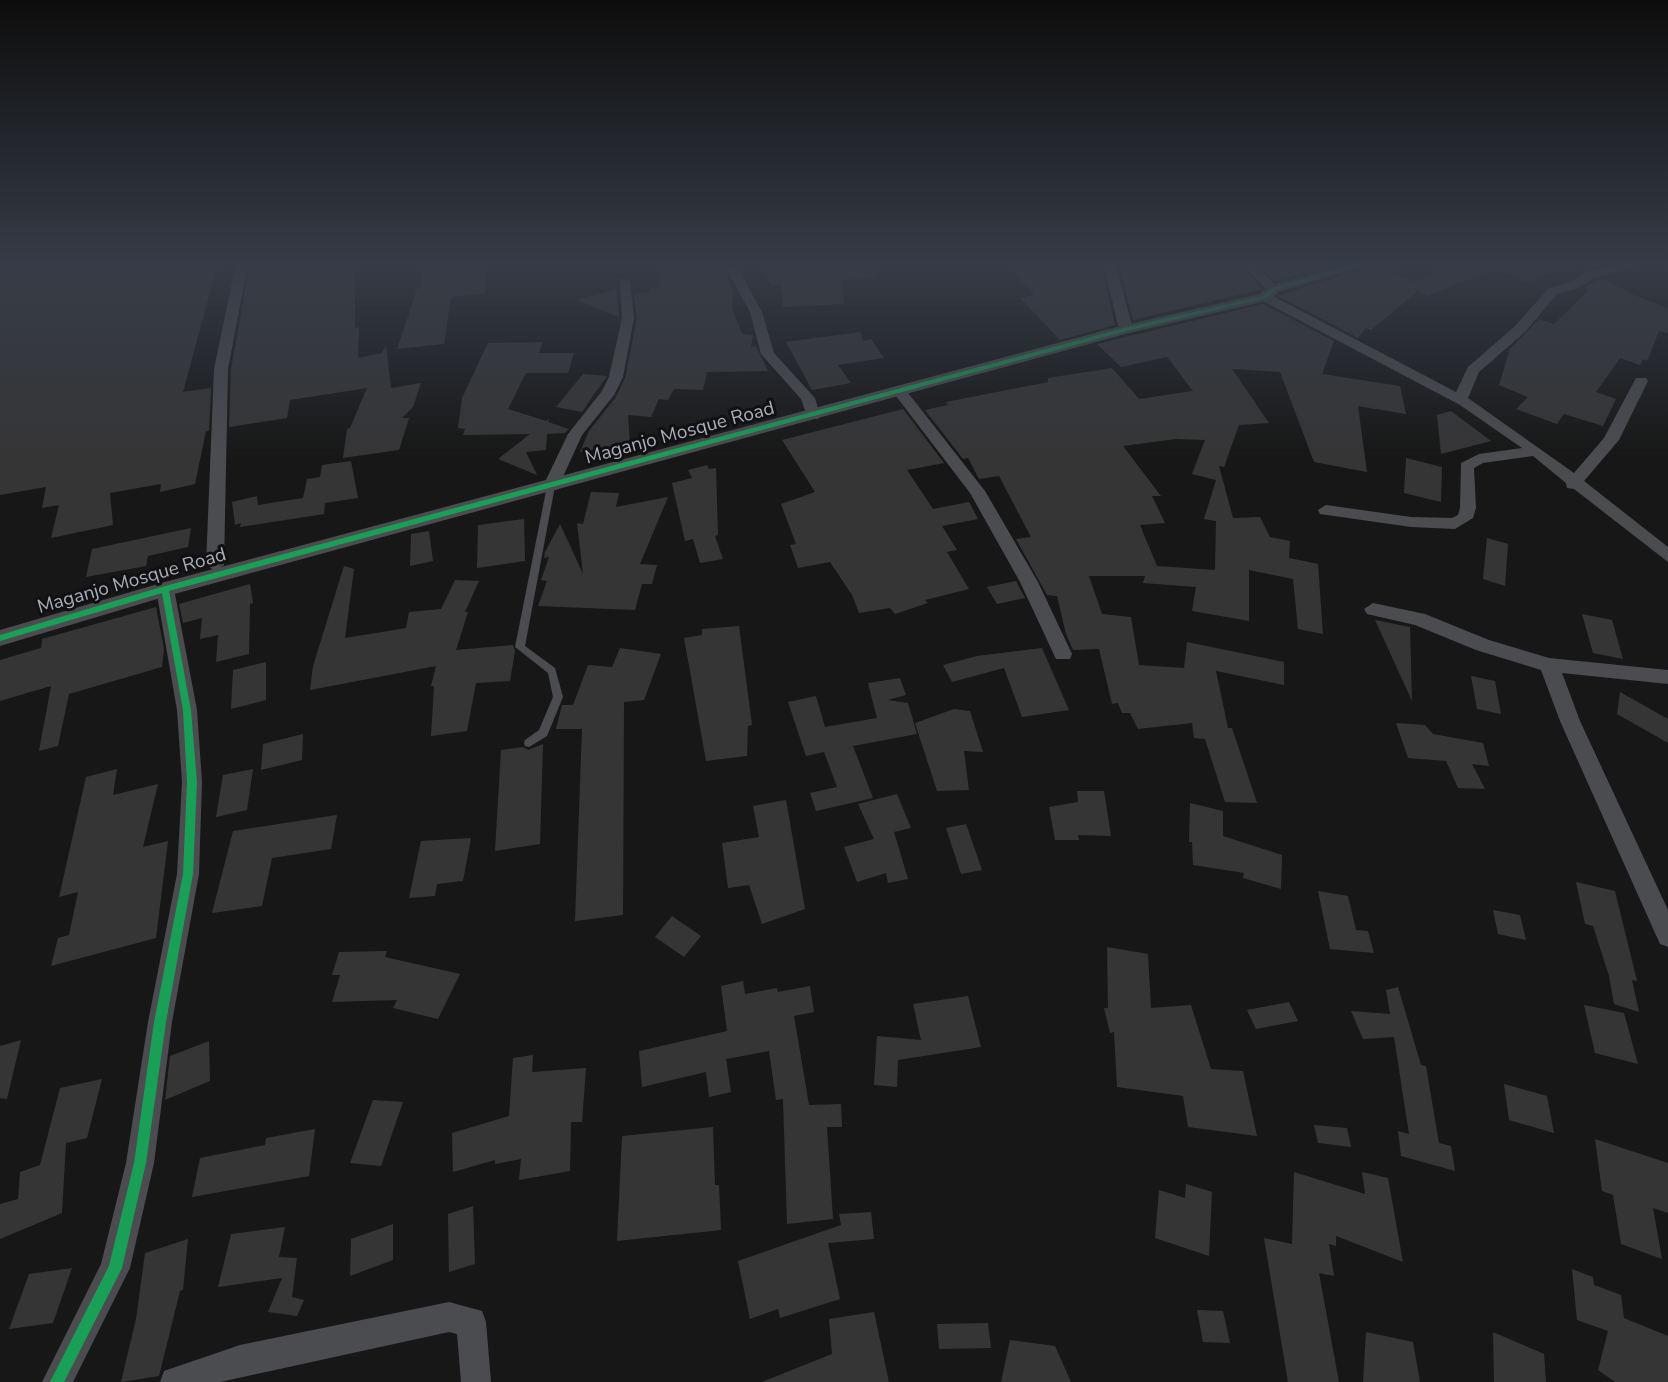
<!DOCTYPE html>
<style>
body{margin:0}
canvas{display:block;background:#171717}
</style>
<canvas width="1668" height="1382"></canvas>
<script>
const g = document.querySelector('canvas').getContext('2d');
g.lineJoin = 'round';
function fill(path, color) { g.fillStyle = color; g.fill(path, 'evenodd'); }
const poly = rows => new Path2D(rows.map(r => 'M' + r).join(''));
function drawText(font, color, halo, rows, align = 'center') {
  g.font = font + ' "Nunito Sans",sans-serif'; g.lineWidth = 6; g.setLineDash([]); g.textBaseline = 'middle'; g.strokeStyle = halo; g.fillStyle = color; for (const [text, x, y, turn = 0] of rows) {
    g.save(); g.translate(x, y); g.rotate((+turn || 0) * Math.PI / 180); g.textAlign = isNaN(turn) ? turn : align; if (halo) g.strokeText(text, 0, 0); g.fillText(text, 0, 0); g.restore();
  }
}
fill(poly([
 [26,263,218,263,183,392,211,388,209,431,206,431,195,484,160,492,161,484,110,493,113,525,51,538,59,505,42,508,46,487,0,495,0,267],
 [250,263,352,263,355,277,355,328,359,327,358,358,382,353,386,345,391,388,421,383,413,407,402,418,409,418,399,450,343,458,347,429,350,428,367,388,290,400,287,418,229,427,231,369],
 [422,263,485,263,485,293,451,297,444,344,397,349,417,289,421,288],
 [663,263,723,263,733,291,732,307,742,334,753,335,751,347,756,346,768,371,707,372,703,390,674,389,668,400,659,399,651,417,628,415,630,445,580,452,589,431,616,397,625,378,637,318,634,294,650,292,651,288,659,287],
 [804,263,877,263,878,277,841,280,844,304,783,307,781,285,772,286,762,267],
 [1024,263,1101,263,1115,325,1060,340,1020,298,1034,295,1011,269,1027,266],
 [1118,263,1238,263,1262,289,1133,320],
 [1255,263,1345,263,1276,281],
 [1457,263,1573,264,1526,282,1495,268,1428,296,1418,291,1371,330,1366,328,1358,338,1278,296,1376,264,1414,282],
 [1603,278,1633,295,1668,308,1668,333,1659,331,1647,361,1643,359,1640,365,1620,358,1596,392,1616,399,1603,426,1564,414,1557,424,1516,409,1528,397,1499,385,1510,349,1539,319,1554,324,1589,290,1584,287],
 [616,289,619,317,576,300],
 [1263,304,1334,341,1322,374,1400,386,1406,414,1358,406,1367,472,1314,462,1280,372,1232,369,1269,423,1239,425,1224,467,1219,466,1233,518,1260,517,1270,537,1290,541,1289,558,1318,564,1323,634,1298,629,1293,579,1249,570,1249,621,1192,611,1196,587,1143,583,1145,576,1089,576,1102,614,1131,617,1139,665,1184,668,1187,642,1284,662,1284,685,1216,671,1228,728,1232,728,1257,803,1225,802,1205,739,1194,738,1192,723,1138,729,1130,713,1122,713,1118,703,1112,704,1099,649,1073,650,1066,634,1057,596,1047,595,1016,539,1031,537,999,476,979,479,968,458,963,459,925,410,948,405,946,402,1048,382,1048,378,1112,368,1139,399,1193,391,1167,357,1121,367,1097,344],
 [1176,439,1205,440,1192,474,1216,480,1204,519,1216,521,1215,570,1157,566,1140,525,1165,523,1152,496,1161,496,1123,446],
 [861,332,863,341,871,339,884,358,838,365,851,383,812,390,786,342],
 [543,342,539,353,574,353,568,373,526,373,508,409,546,421,549,419,548,422,569,429,565,433,547,434,546,450,526,452,537,475,498,459,530,434,463,435,465,429,458,428,462,398,488,343],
 [583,374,607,376,582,412,556,407],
 [903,409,944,463,907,470,933,509,969,502,978,519,942,526,957,550,947,552,969,589,925,600,928,603,895,614,890,608,859,613,852,595,830,562,798,568,790,545,796,544,781,504,815,492,782,440],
 [1451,411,1491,441,1441,454,1437,415],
 [1406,458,1442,467,1441,502,1404,493],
 [351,461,358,498,325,503,324,514,240,527,241,523,235,525,232,502,257,496,258,505,303,498,307,479,320,477,322,465],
 [707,465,709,469,716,468,718,535,715,536,723,559,700,563,693,539,685,541,672,483,692,478,688,470],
 [591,492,619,493,616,507,668,497,640,564,657,565,652,584,642,584,635,610,538,606,547,581,541,580,549,557,544,558,545,552,560,524,583,574,577,523,583,524],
 [524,519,525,561,477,568,478,525],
 [191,528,188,547,148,556,146,566,86,577,92,549],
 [429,531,433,561,410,566,411,534],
 [1487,538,1508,544,1505,586,1483,579],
 [344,566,354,569,345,638,406,628,409,612,441,609,455,580,479,581,465,612,468,612,456,650,513,645,515,651,510,681,476,683,467,731,431,736,434,686,431,686,436,666,310,690,313,666],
 [1016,581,1025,598,997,604,987,587],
 [250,584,253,603,250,604,249,654,216,662,218,635,200,639,202,618,183,623,179,604],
 [156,607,164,649,162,667,69,694,58,746,39,751,51,686,0,701,0,660,41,648,42,639],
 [1582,614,1612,620,1623,659,1593,653],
 [1375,620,1410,627,1412,701],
 [739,626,752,725,748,726,747,756,706,761,684,638,702,635,702,629],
 [620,648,661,654,644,700,624,702,623,915,575,921,582,729,556,729,562,705,573,705,588,665,612,667],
 [1042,648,1069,710,1022,717,1004,668,952,682,943,665,977,656],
 [266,662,266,700,231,709,233,670],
 [1471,676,1495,681,1501,714,1477,709],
 [900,678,906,695,888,700,908,703,917,734,853,746,873,798,816,811,810,793,837,787,824,752,806,756,788,702,816,696,825,727,877,718,868,683],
 [1620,692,1668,719,1668,743,1617,714],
 [954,709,970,711,983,752,964,751,969,790,937,791,915,723],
 [1396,723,1425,725,1433,734,1483,743,1489,766,1472,764,1485,789,1458,788,1446,761,1408,758],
 [303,734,302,760,261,770,263,744],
 [543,744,540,844,495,851,501,750,523,747,528,750],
 [117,769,113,795,158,784,143,847,168,841,156,938,51,966,58,938,69,935,78,892,59,897,86,777],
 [253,769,247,810,216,817,223,775],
 [1077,791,1104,791,1111,836,1078,835,1079,840,1055,840,1049,807,1078,802],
 [897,794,911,828,894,832,908,879,888,883,886,873,857,882,844,847,874,839,858,804],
 [786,800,805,909,762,924,749,885,728,888,722,843,759,837,753,806],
 [1190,803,1223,811,1223,836,1282,855,1281,889,1243,878,1244,873,1193,865,1192,842,1189,842],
 [337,815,331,849,272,858,262,906,212,913,233,831],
 [966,824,982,870,961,874,946,828],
 [471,838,463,881,437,884,435,896,409,898,421,841],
 [1576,882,1615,891,1637,981,1632,980,1639,1012,1614,1004,1609,976,1593,926,1585,924],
 [1318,891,1348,896,1356,930,1368,931,1374,953,1330,949],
 [1493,910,1520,915,1526,940,1498,934],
 [672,916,701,936,684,957,655,937],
 [1107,947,1148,954,1151,1008,1191,1005,1211,1069,1243,1071,1257,1136,1188,1127,1183,1096,1117,1087,1114,1032,1110,1033,1104,1008,1108,1008],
 [387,951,385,957,460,974,438,1019,393,1008,397,1000,332,1002,340,975,332,975,339,952],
 [743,981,745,994,777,988,778,992,810,986,814,1012,794,1016,809,1105,841,1104,842,1127,827,1127,833,1219,787,1224,783,1099,776,1100,769,1051,726,1059,731,1092,709,1097,706,1072,642,1087,639,1051,727,1031,721,986],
 [1398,987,1421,1065,1426,1066,1439,1143,1451,1146,1455,1171,1401,1156,1398,1131,1409,1134,1394,1037,1363,1039,1351,1011,1390,1014,1386,990],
 [968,996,981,1047,898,1060,897,1087,874,1085,877,1036,921,1040,913,1004],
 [1289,1002,1298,1021,1256,1029,1247,1010],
 [1584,1005,1624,1013,1638,1064,1595,1053],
 [21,1040,7,1099,0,1098,0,1046],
 [209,1041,210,1081,165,1100,170,1056],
 [533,1055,532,1072,586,1068,582,1122,571,1122,570,1171,519,1180,521,1159,495,1164,495,1160,453,1172,452,1133,509,1116,513,1058],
 [102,1079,87,1138,66,1143,62,1213,0,1239,0,1204,18,1199,20,1172,40,1165,60,1088],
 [1504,1084,1547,1096,1554,1133,1509,1120],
 [373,1100,403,1102,381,1166,350,1163],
 [1314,1125,1347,1128,1351,1147,1318,1143],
 [713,1127,715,1185,719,1185,721,1230,617,1241,622,1136],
 [315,1129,309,1176,192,1197,200,1158,265,1145,266,1138],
 [1595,1139,1668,1163,1668,1213,1653,1208,1662,1259,1621,1244,1613,1195,1602,1191],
 [1294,1172,1365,1194,1362,1172,1388,1178,1403,1262,1336,1236,1336,1246,1329,1244,1334,1276,1319,1273,1339,1382,1288,1382,1264,1238,1292,1244],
 [1186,1184,1212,1192,1209,1256,1155,1238,1159,1190,1185,1198],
 [473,1206,475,1264,449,1272,448,1214],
 [871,1212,874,1239,828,1243,840,1299,780,1318,778,1309,750,1319,738,1261,841,1225,839,1214],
 [393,1224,393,1260,350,1276,351,1239],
 [285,1227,279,1257,297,1258,292,1297,304,1300,297,1316,268,1312,282,1278,218,1287,231,1234],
 [188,1239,183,1290,180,1291,159,1376,121,1382,136,1319,145,1253],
 [72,1268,53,1323,9,1329,29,1274],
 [1572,1269,1593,1277,1594,1285,1621,1295,1624,1318,1668,1336,1668,1382,1615,1382,1598,1370,1608,1331,1577,1320],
 [1197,1310,1223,1311,1230,1343,1203,1342],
 [874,1312,889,1382,762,1382,832,1354,829,1319],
 [988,1323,991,1348,939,1349,937,1324],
 [1366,1332,1413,1342,1420,1382,1363,1382],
 [1493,1332,1544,1354,1546,1382,1494,1382],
 [1010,1340,1055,1346,1071,1382,1001,1382]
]), '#353536');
fill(poly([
 [551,483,555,486,525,646,555,668,563,697,547,736,529,747,525,746,524,743,525,740,539,730,553,697,548,673,515,647,547,486,551,483]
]), '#4b4c50');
fill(poly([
 [236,263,248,263,228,369,224,565,215,571,206,565,214,369,236,263],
 [1103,263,1115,263,1133,329,1131,332,1119,329,1103,263],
 [1240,263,1252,263,1277,286,1277,292,1269,292,1240,263],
 [1628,263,1648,263,1594,278,1576,289,1557,294,1525,332,1479,372,1468,398,1574,473,1604,438,1636,378,1646,378,1648,381,1619,440,1584,481,1668,547,1668,562,1574,489,1567,488,1566,483,1533,456,1483,463,1474,468,1476,508,1473,518,1455,529,1411,527,1320,514,1318,510,1326,505,1411,517,1452,518,1458,515,1460,508,1461,463,1479,454,1522,448,1460,405,1261,300,1261,294,1269,294,1456,392,1468,367,1515,326,1549,288,1568,283,1586,272,1628,263],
 [730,268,738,268,762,312,774,353,815,398,820,416,818,419,808,419,801,399,761,354,750,312,728,271,730,268],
 [620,278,630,281,634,318,623,377,614,395,582,435,557,490,545,490,543,486,568,434,602,391,609,377,622,318,620,278],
 [900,388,905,389,985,491,1038,582,1072,654,1070,659,1056,659,1020,582,970,493,893,392,900,388],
 [165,583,174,589,197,710,202,782,199,874,172,1022,154,1163,130,1268,73,1382,42,1382,101,1264,126,1163,148,1022,177,874,182,782,177,710,156,589,165,583],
 [1373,603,1425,614,1489,640,1549,658,1668,670,1668,684,1562,673,1580,721,1668,910,1668,947,1660,944,1560,721,1541,670,1476,650,1415,625,1367,614,1364,609,1373,603],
 [449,1302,482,1311,486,1322,491,1382,461,1382,457,1334,449,1332,220,1382,160,1382,164,1371,240,1345,449,1302]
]), '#4b4c50');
fill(poly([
 [1353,263,1374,263,1278,292,1270,300,1129,333,167,596,0,646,0,630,165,582,1121,326,1260,294,1268,286,1353,263]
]), '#4b4c50');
fill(poly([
 [1362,263,1370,263,1275,290,1267,298,1127,331,169,591,191,710,197,782,193,874,166,1022,146,1163,122,1268,64,1382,50,1382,109,1266,134,1163,154,1022,183,874,187,782,183,710,162,593,0,641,0,635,165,586,1124,328,1263,296,1271,288,1362,263]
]), '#1a9f57');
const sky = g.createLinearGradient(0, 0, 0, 456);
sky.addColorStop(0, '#0d0d0d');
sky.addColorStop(0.58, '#363c47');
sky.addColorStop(1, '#363c4700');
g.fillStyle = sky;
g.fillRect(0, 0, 1668, 456);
drawText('19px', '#a8adb8', '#111113', [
 ["Maganjo Mosque Road",680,434,-15],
 ["Maganjo Mosque Road",132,582,-16]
]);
</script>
